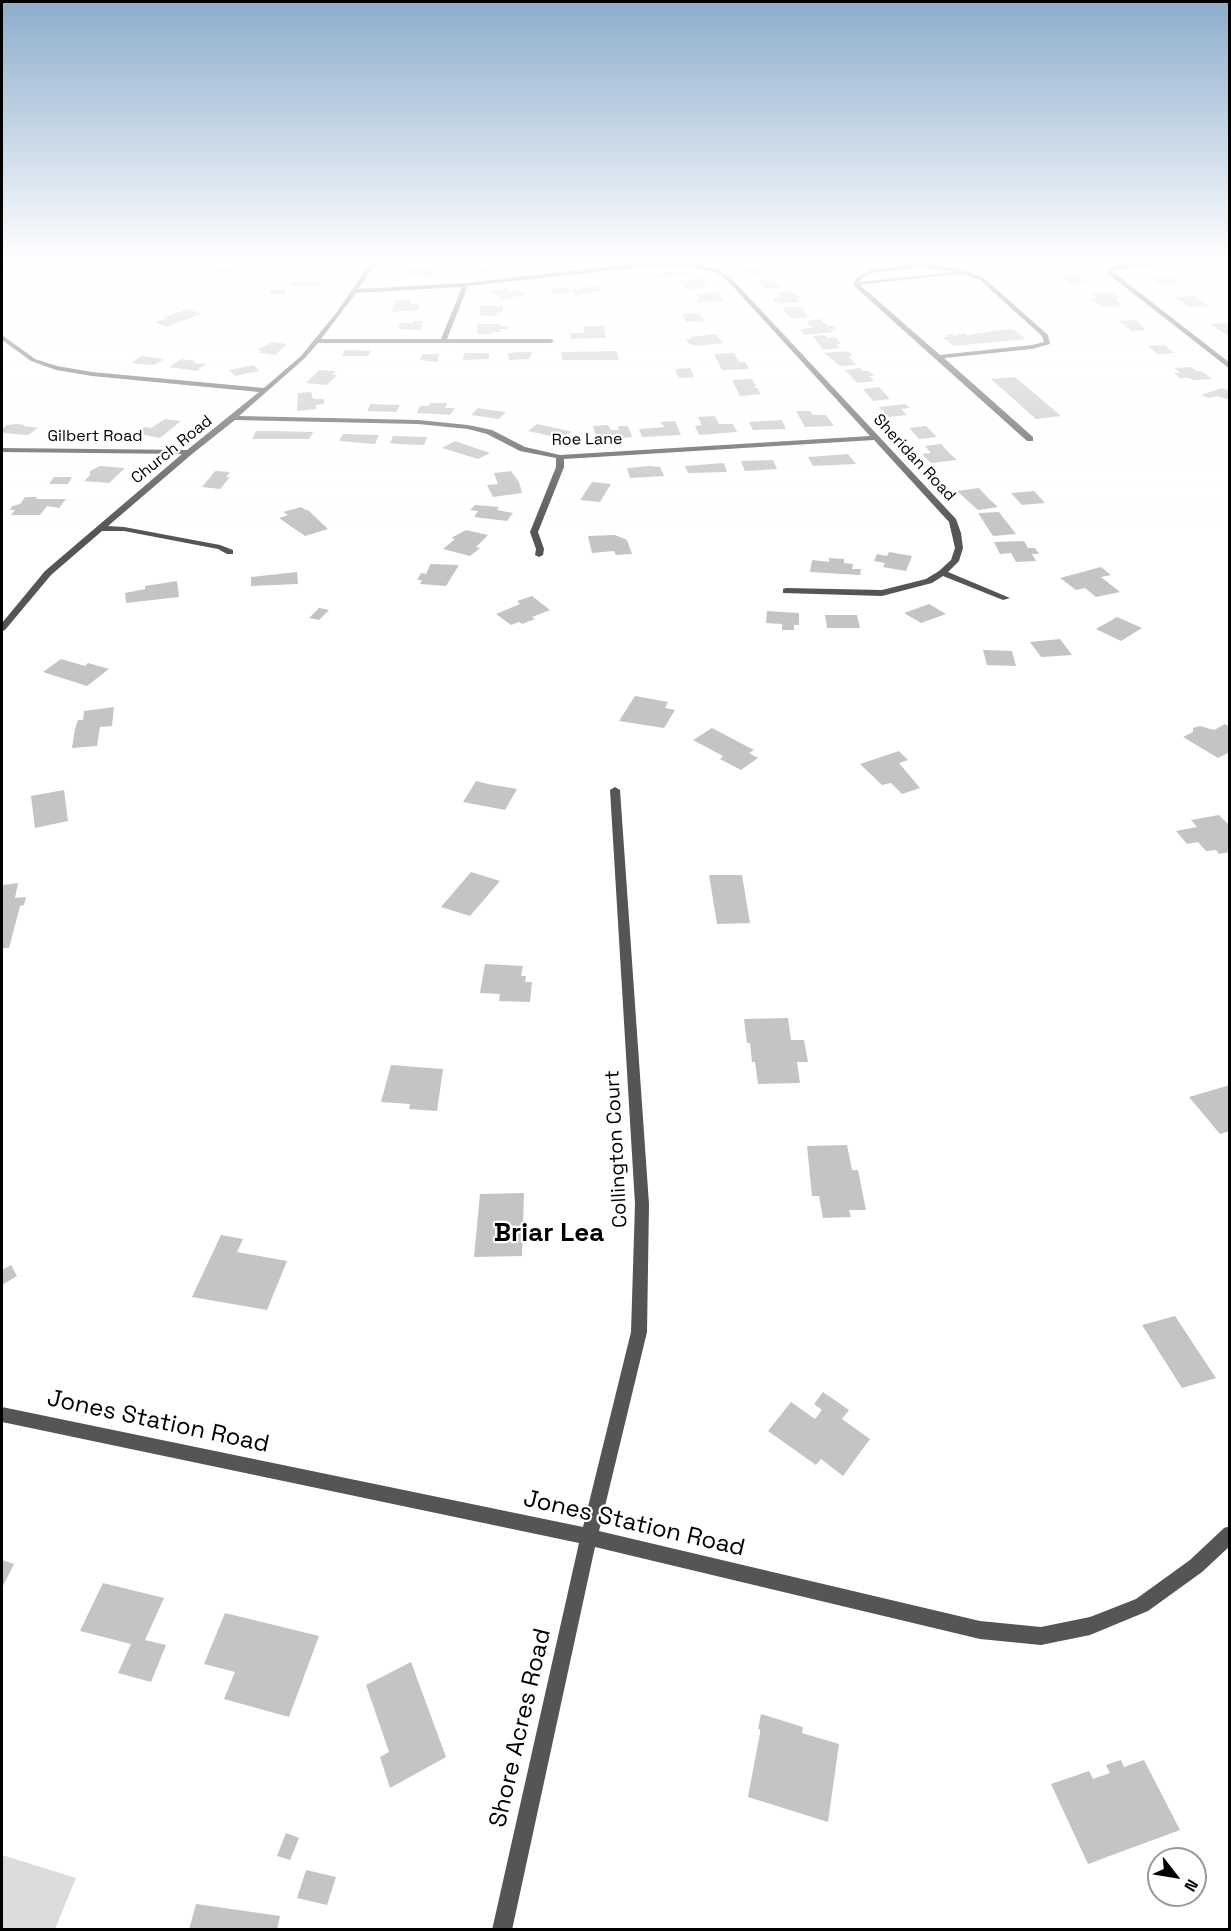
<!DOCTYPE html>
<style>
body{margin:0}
#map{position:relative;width:1231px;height:1931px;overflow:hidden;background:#fff;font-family:"Space Grotesk",sans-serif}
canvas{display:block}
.frame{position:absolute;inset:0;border:3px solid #000;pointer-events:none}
.north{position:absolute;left:1147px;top:1847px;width:60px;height:60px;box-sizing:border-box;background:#fff;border:2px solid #999;border-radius:50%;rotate:121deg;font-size:16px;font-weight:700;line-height:24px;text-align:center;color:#000}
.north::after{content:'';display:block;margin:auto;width:21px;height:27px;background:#000;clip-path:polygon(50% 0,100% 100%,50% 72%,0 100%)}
</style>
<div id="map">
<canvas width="1231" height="1931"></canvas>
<div class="frame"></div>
<div class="north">N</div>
</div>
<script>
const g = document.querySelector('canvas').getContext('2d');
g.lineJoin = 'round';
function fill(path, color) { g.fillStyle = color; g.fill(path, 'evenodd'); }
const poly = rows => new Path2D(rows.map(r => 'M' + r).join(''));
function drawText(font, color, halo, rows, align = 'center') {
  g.font = font + ' "Space Grotesk",sans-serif'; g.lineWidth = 4.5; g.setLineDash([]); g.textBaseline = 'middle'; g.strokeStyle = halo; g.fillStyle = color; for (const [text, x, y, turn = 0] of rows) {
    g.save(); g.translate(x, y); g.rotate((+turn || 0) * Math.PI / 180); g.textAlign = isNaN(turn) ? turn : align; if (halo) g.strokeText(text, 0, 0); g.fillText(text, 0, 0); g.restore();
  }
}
fill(poly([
 [2,1855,76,1878,55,1929,2,1929]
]), '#dcdcdc');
fill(poly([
 [294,261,309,261,311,263,307,263,310,268,265,272,263,269,217,273,215,269],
 [555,261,587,261,587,262,559,265],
 [511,262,522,263,527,268,483,273,478,268],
 [754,266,758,269,768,275,755,277,741,268],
 [432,268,434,277,418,277,418,274,404,274,404,269],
 [672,271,684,272,687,276,659,278,656,274],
 [1079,275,1088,283,1070,284,1061,276],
 [1167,276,1180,283,1161,285,1147,278],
 [704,278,707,282,703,282,709,288,688,290,678,281],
 [772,279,780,288,767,289,756,281],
 [293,281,321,281,319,286,290,286],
 [597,286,601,291,575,296,573,292,554,294,550,288,566,287,568,290],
 [505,288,511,292,518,290,526,294,503,300,491,292],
 [286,289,286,294,270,295,270,290],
 [790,291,803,298,797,299,800,302,778,304,772,298,780,297,776,293],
 [717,292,725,301,698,302,695,299,699,299,696,294],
 [1114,293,1119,297,1115,298,1122,306,1102,307,1091,298,1097,298,1092,294],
 [1195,296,1200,299,1195,299,1210,306,1190,307,1174,297],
 [410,299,411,304,419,304,419,310,392,312,394,300],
 [480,306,503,306,503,311,495,314,495,316,480,316],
 [799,306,810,317,792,319,783,310,785,309,783,307],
 [188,309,201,314,166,327,155,322,168,318,164,317],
 [699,313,705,321,687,322,681,314],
 [820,319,827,326,832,326,836,329,831,330,833,332,805,335,800,329,813,328,806,321],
 [1136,320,1145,330,1132,331,1119,321],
 [414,321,423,321,421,330,398,329,400,323,413,323],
 [1228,323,1230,337,1210,324],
 [477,324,500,324,500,326,508,326,508,329,500,329,500,332,492,332,492,334,477,334],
 [583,326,604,326,606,338,571,339,570,333,584,333],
 [1006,329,1014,330,1026,339,953,346,942,337,948,337,945,335,952,334,954,336,964,333,967,335],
 [716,334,723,343,697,346,689,344,686,339,692,339,690,337],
 [825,335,828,338,835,337,841,344,837,344,840,348,823,350,813,336],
 [272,342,287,344,275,355,259,353,262,351,257,350],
 [1165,345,1174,353,1157,354,1148,346],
 [345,350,352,350,371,351,368,356,342,356],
 [617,351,618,360,562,360,561,352],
 [848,351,853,356,849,356,850,358,856,365,840,366,824,353],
 [523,352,532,352,530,359,509,360,508,353],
 [464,353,489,353,489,359,463,360],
 [734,353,739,362,745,362,749,369,722,370,714,354],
 [422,354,439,354,437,362,420,360],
 [141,356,164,359,154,365,131,363],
 [181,359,196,361,193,363,206,364,197,371,169,367],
 [254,365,259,371,235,376,229,370],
 [1191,367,1197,371,1202,371,1212,379,1193,380,1189,378,1180,378,1174,373,1180,373,1174,368],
 [690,368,694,377,679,378,675,369],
 [860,368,863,371,869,371,874,376,869,376,874,381,857,383,845,370],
 [319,370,335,371,332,375,337,375,327,385,306,383],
 [1015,377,1054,410,1061,416,1036,419,991,379],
 [752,379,756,386,753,388,757,388,761,394,740,396,732,380],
 [879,387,890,399,873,401,863,389],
 [1222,388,1230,391,1230,400,1217,396,1209,398,1201,395],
 [311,392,313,399,324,399,324,404,316,405,316,409,297,411,298,393],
 [430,403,447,403,445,408,455,408,450,415,417,413,420,406,429,406],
 [371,404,400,405,396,412,367,411],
 [905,404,910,408,901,409,907,415,889,417,879,407],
 [478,408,490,410,506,412,499,419,471,415],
 [796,411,810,411,813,415,826,415,834,426,805,427],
 [715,416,719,424,733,424,737,432,699,435,695,426,702,425,698,417],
 [165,419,181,421,160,438,135,433,144,427,151,428],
 [782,420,786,429,753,430,749,422],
 [675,421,681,435,642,437,639,429,665,427,660,422],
 [17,424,25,425,23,426,38,428,28,435,2,433,2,429,7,425],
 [537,424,569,431,572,432,560,438,528,431],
 [608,425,611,430,619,430,618,426,628,426,632,437,621,438,622,441,597,440,593,426],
 [926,426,937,437,919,439,909,428],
 [256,431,275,431,313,432,309,439,252,439],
 [343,434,346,434,379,435,375,444,339,441],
 [393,436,394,436,427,437,424,445,399,444,390,443],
 [455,441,490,453,478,459,442,448],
 [941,444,949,453,957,460,931,463,922,454,931,453,925,446],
 [848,454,856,464,813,466,808,457],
 [773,460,777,469,745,471,741,461],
 [724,463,727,472,688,473,685,466],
 [100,466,113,467,125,468,109,483,84,481,90,475,90,471],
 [650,466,660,467,664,476,630,478,627,468],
 [215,471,230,472,226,477,230,477,220,489,202,487],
 [511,471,519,482,522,493,493,497,487,485,498,484,494,473],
 [54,477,72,477,68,484,49,484],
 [592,482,611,484,600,502,580,500],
 [979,488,987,497,998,507,978,510,957,491],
 [1034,491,1045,503,1022,505,1011,493],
 [25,497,37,497,36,499,66,499,59,508,47,506,40,515,11,515,15,510,10,510,12,506,20,504],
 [475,505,499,507,497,510,513,513,507,521,474,517,478,511,470,510],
 [301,507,306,510,308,510,328,529,305,536,279,518,288,515,283,512],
 [999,512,1005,520,1016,534,993,536,978,513],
 [466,530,488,535,476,547,480,548,470,556,443,549,455,539,451,538],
 [615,535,627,540,632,554,616,555,614,551,592,553,588,536],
 [1024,541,1028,548,1035,548,1039,554,1032,554,1036,561,1016,562,1011,553,1000,554,994,542],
 [889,552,912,556,906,571,883,567,885,563,874,561,877,554,887,556],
 [829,558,844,559,844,563,853,564,852,569,861,569,860,575,810,572,812,560,829,562],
 [430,565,431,564,459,565,446,586,420,584,422,580,417,580,421,573,426,574],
 [1101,567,1111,575,1101,577,1120,592,1096,597,1085,588,1076,590,1060,578],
 [297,572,298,584,251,586,251,577],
 [177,581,179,597,126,603,125,593,145,589,145,586],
 [532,596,550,610,532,617,535,619,522,624,519,622,511,625,496,614,520,604,517,601],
 [929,604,946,614,921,623,904,613],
 [319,608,329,610,319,620,309,618],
 [767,611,799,613,799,625,794,625,794,630,782,630,782,624,766,623],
 [825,615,857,615,860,628,827,628],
 [1117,617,1142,628,1121,641,1096,629],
 [1060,639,1072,655,1041,657,1030,642],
 [983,650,1012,651,1016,666,987,665],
 [61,659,85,666,88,663,109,669,87,686,43,672],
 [635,696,668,702,665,708,675,710,664,728,619,721],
 [114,707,112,726,100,727,97,746,72,748,75,729,78,720,83,720,84,711],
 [1225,724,1230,727,1230,752,1218,758,1183,737,1193,732,1193,728,1200,726,1214,730],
 [712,728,754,750,749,753,758,758,741,770,720,759,723,756,693,740],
 [899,751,908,760,899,763,920,788,902,794,891,783,882,785,860,764],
 [476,781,488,784,517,789,505,810,463,802],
 [64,790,68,821,35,828,31,796],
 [1219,815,1230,826,1230,852,1219,854,1216,850,1206,851,1198,842,1187,844,1176,831,1197,827,1191,820],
 [471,872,500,881,470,916,441,907],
 [709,875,742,875,750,923,717,924],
 [18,883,15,898,26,897,24,905,20,906,9,948,2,948,2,885],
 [485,964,523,966,521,976,526,976,525,982,532,982,530,1002,499,1001,500,994,480,993],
 [788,1018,791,1040,804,1040,808,1062,797,1062,800,1083,758,1084,755,1062,752,1062,750,1043,747,1043,744,1019],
 [391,1065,443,1069,437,1111,409,1109,410,1104,381,1102],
 [1230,1085,1230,1131,1220,1134,1189,1097],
 [847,1145,852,1170,858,1170,866,1210,849,1210,851,1217,823,1218,819,1196,812,1196,807,1146],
 [524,1193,522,1256,474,1257,480,1194],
 [221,1235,243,1239,237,1252,287,1261,267,1310,192,1297],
 [11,1265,17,1276,2,1285,2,1270],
 [1175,1316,1200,1354,1216,1378,1182,1388,1142,1325],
 [823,1392,849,1410,842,1419,870,1439,843,1476,821,1459,816,1465,768,1431,791,1402,815,1419,822,1410,814,1404],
 [2,1560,14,1564,2,1588],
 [103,1583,164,1598,145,1640,166,1645,151,1682,118,1673,131,1644,80,1631],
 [225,1613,319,1636,289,1717,224,1699,235,1672,204,1664],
 [411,1662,446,1757,390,1788,380,1757,389,1752,366,1685],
 [761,1714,803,1727,802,1733,839,1744,828,1822,748,1797,760,1733,760,1729,758,1729],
 [1121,1760,1124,1767,1144,1760,1180,1830,1088,1864,1051,1784,1089,1771,1093,1779,1110,1773,1106,1765],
 [286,1833,299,1838,290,1860,277,1856],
 [306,1870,336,1877,327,1905,297,1898],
 [196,1904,280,1916,277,1930,189,1930]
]), '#c4c4c4');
fill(poly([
 [968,270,970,273,856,285,853,283,968,270]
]), '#555');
fill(poly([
 [372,261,378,261,358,289,466,283,651,262,698,264,719,270,730,277,956,519,961,533,963,548,959,561,948,572,1010,598,1003,600,943,576,932,583,882,596,783,593,783,589,786,588,882,590,926,579,939,571,951,560,955,548,949,522,874,440,564,459,564,467,538,532,544,549,543,555,539,557,535,555,536,549,530,532,556,467,556,458,520,451,487,434,468,429,418,424,235,420,192,454,108,526,124,527,220,545,233,550,233,554,227,554,218,549,124,531,102,531,51,575,5,630,2,631,2,623,45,571,182,454,2,452,2,448,187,450,259,392,92,376,56,370,31,361,2,340,2,335,35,359,57,366,92,372,264,388,301,356,336,313,372,261],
 [651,266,698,268,715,272,726,279,870,436,560,455,525,447,492,430,468,425,418,420,239,416,305,358,318,343,551,343,554,341,551,339,447,339,468,286,651,266],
 [462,287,441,339,321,339,356,293,462,287],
 [1172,261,1191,261,1119,269,1113,272,1230,363,1230,369,1107,273,1108,269,1118,265,1172,261],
 [922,263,958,268,984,278,1048,335,1050,344,1032,349,944,358,1033,437,1033,441,1027,441,854,286,855,279,870,270,922,263],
 [922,267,957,272,980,280,1042,336,1044,342,1032,345,940,355,860,285,860,280,863,277,873,273,922,267],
 [615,787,620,790,649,1204,647,1332,599,1531,980,1621,1041,1627,1090,1617,1136,1599,1190,1560,1224,1528,1230,1526,1230,1546,1202,1572,1148,1611,1090,1635,1041,1645,980,1639,595,1547,512,1930,492,1930,579,1543,2,1422,2,1407,583,1527,631,1332,635,1204,610,790,615,787]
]), '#555');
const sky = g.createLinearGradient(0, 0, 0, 531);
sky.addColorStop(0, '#8cadcc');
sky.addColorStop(0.49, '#fff');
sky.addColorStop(1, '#ffffff00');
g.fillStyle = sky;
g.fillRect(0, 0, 1231, 531);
drawText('16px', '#000', '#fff', [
 ["Gilbert Road",95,437],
 ["Roe Lane",587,440,-1],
 ["Church Road",172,450,-39],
 ["Sheridan Road",914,458,47]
]);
drawText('20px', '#000', '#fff', [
 ["Collington Court",617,1149,-93]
]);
drawText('24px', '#000', '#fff', [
 ["Jones Station Road",158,1422,12],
 ["Jones Station Road",634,1524,13],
 ["Shore Acres Road",521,1728,-77]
]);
drawText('bold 26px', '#000', '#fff', [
 ["Briar Lea",549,1234]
]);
</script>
